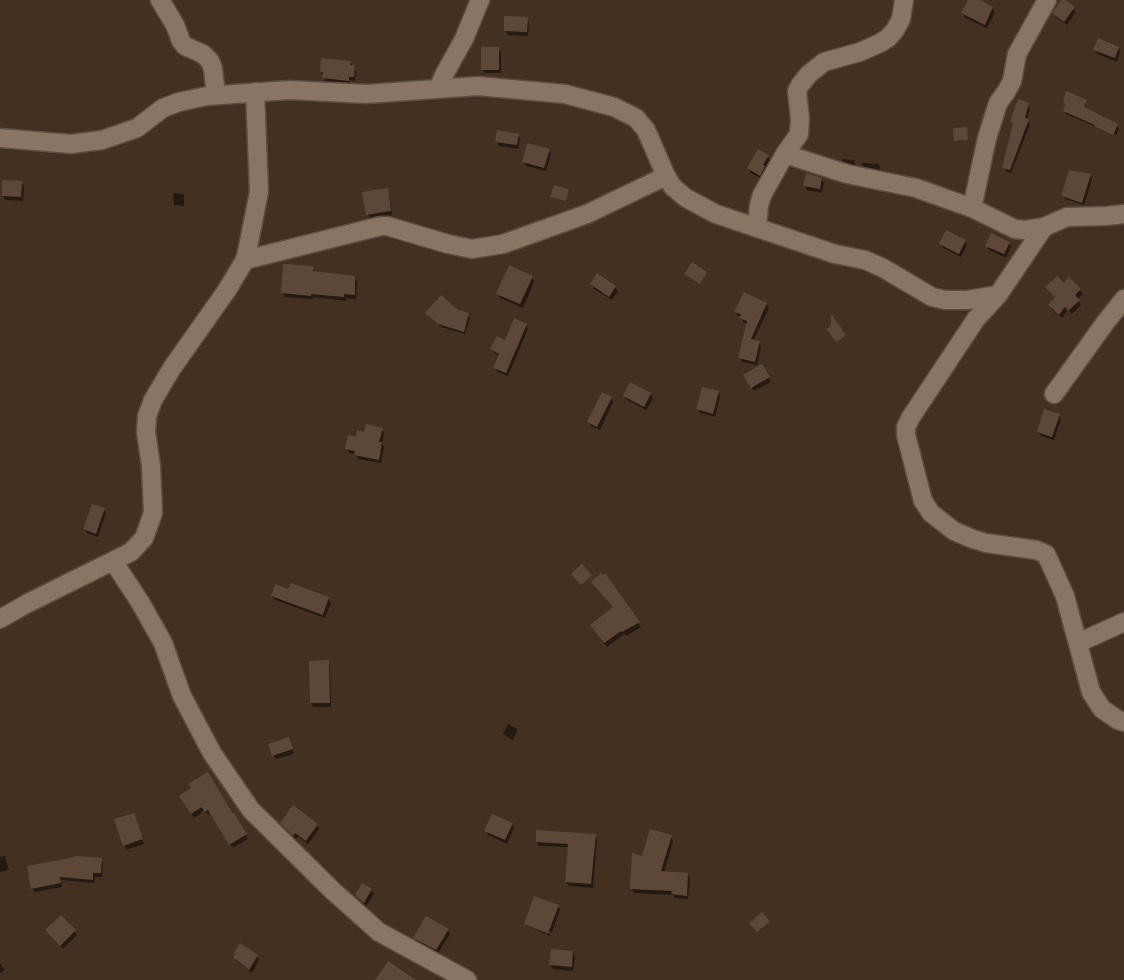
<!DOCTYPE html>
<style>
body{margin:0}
canvas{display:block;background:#433021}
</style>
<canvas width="1124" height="980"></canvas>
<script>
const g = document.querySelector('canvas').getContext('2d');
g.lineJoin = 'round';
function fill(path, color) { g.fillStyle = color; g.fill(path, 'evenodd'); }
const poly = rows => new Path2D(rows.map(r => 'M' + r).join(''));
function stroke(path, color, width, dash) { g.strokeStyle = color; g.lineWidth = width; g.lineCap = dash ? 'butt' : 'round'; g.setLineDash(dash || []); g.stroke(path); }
fill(poly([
 [970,0,976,0,992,8,995,12,987,28,965,18,963,13],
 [1073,8,1076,12,1067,25,1057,18,1054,14],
 [527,19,529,23,528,36,508,35,505,30],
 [498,48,501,53,501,73,485,73,482,69],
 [1118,48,1120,52,1117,62,1097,54,1094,50],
 [350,62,356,71,355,81,350,80,350,85,326,82,321,71],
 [1028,104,1030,108,1027,120,1030,124,1011,173,1006,171,1004,167,1014,126,1011,122],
 [1065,111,1117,126,1119,129,1116,135,1094,124,1094,126,1066,114],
 [518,135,520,139,518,149,499,146,496,141],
 [549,150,551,154,546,171,526,166,524,162],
 [767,156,770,160,765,169,767,171,762,179,751,173,748,168],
 [842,159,854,160,855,165,843,162],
 [862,163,879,164,880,170,863,167],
 [1090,176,1092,179,1084,205,1065,199,1063,196],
 [821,179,824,183,822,193,807,190,805,185],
 [21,182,24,186,23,201,5,200,3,196],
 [387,190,389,194,392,215,370,218,367,214],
 [173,193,184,194,184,206,174,205],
 [965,241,967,245,961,257,943,248,940,244],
 [1009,243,1011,247,1006,258,989,250,987,246],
 [312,268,315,272,354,278,357,282,356,299,346,298,346,301,313,297,313,299,285,297,283,293],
 [532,277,534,282,523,308,500,298,498,293],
 [592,284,615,287,618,291,612,300,594,289],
 [1064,285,1080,290,1083,294,1077,299,1081,305,1072,314,1068,310,1062,318,1052,310,1050,306,1056,298,1047,288],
 [766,304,769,308,753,341,759,342,761,347,757,365,742,362,740,358,748,324,743,322,741,317,738,316,736,312],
 [457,311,468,315,470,318,465,334,441,327,427,313],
 [526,325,528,329,508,376,497,372,495,368,500,356,494,353,491,349,506,342],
 [762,366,771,382,754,391,745,375],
 [718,392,720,396,715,417,700,413,698,409],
 [650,394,653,399,646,410,627,400,624,396],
 [611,398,613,402,600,430,591,426,588,422],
 [1059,415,1061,419,1054,440,1041,436,1038,432],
 [382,429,384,433,382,444,384,447,381,463,358,459,356,454,349,453,347,449,357,439,365,433],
 [104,509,106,513,98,537,87,533,85,529],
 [605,576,641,627,626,636,624,634,607,647,594,630,615,608],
 [272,596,328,599,331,603,325,618,275,600],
 [328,662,330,666,331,707,313,707,311,703],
 [508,724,518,729,513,740,503,734],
 [290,743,294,754,276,759,273,755],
 [181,796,234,815,248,839,233,848,211,813,208,815,205,810,194,818],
 [135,818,144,844,126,850,124,845],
 [512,824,514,828,507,844,488,835,486,831],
 [317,825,319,829,308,844,298,836,296,839,284,827],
 [537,832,595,836,597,839,593,888,569,886,566,882,570,847,539,846,537,842],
 [671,836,673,841,664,873,688,875,690,879,688,899,675,898,673,895,634,893,632,889,643,858],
 [5,856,9,870,0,872,0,857],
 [101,859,103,863,102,877,95,877,94,883,61,880,62,887,35,892,32,888],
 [371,890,374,894,366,906,356,895],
 [558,906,560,910,552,932,527,923,527,926,526,923],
 [61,917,77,935,63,949,46,931],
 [527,926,551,935,550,936],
 [448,930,450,934,438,953,417,942,415,938],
 [573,953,575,957,573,971,553,969,550,965],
 [257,956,259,960,252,973,237,961,235,957],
 [0,963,5,970,0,973]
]), '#0007');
fill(poly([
 [968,0,980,0,993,7,985,25,961,13],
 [1061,0,1065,0,1075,7,1064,22,1052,13],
 [504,16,528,17,527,32,504,31],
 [1098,38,1119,47,1115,58,1093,50],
 [481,47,499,47,499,70,481,70],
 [321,58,351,61,350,65,355,65,354,77,349,77,349,81,322,78,323,72,320,72],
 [1066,91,1087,100,1084,107,1118,124,1113,135,1094,126,1095,125,1063,111,1066,104,1063,103],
 [1018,99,1029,103,1025,118,1029,119,1010,170,1002,168,1013,123,1010,122],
 [967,127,968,140,954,141,953,128],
 [497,130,519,134,517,145,495,142],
 [527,143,550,149,544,168,522,162],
 [758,149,769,155,763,165,765,166,760,176,747,168],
 [1069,170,1091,174,1082,203,1061,196],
 [806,173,822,178,820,189,803,186],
 [2,180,22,181,21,197,2,196],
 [554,185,569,189,566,201,550,197],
 [388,188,391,211,366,215,362,192],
 [946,230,966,240,959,254,939,244],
 [991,233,1010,242,1004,254,985,246],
 [692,262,707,272,700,284,684,274],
 [283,264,313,266,313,271,355,276,355,295,344,294,344,297,311,294,311,296,281,293],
 [509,265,533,276,520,304,496,294],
 [597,273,616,286,609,297,590,284],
 [1057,276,1064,283,1069,277,1081,289,1075,295,1080,300,1068,311,1065,307,1059,315,1048,305,1055,297,1045,287],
 [744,292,767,303,751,339,760,341,755,362,738,358,747,321,739,318,741,314,734,312],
 [441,295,458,310,469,313,464,332,438,324,425,313],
 [831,314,846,335,836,342,826,329,831,326],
 [514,318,527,324,506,373,493,368,499,354,490,349,497,336,505,340],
 [762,364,770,377,751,388,743,375],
 [630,382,651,393,644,407,623,396],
 [702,387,719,391,713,414,696,409],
 [602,392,612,397,597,427,587,422],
 [1044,409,1060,414,1052,437,1037,432],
 [366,424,383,428,379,442,382,442,379,460,354,455,355,451,345,449,348,435,356,437,357,430,364,432],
 [92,504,105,508,96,534,83,529],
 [582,564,592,575,581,585,571,574],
 [601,573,603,575,605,573,640,622,622,632,621,631,604,643,590,625,613,607,591,582],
 [291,583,329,597,323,615,271,596,275,584,288,589],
 [329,660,330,703,310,703,309,661],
 [289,737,293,749,272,756,268,744],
 [208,772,233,814,234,813,247,834,229,845,208,810,204,812,202,807,191,814,179,796,191,788,188,784],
 [293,805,318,824,306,841,295,833,293,836,280,823],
 [134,813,143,839,123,846,114,819],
 [492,814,513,823,505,840,484,831],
 [650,829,672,835,661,871,688,873,687,896,671,894,672,891,630,889,632,853,642,856],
 [536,830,596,834,591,884,565,882,568,844,536,842],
 [75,856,102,858,101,873,93,873,93,880,60,877,61,883,31,889,27,866,75,857],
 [362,883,372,889,364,903,355,895],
 [534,896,559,905,548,933,524,924],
 [762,912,770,921,757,932,749,923],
 [61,915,76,930,60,946,45,930],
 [426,916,449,929,436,950,413,938],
 [240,943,258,955,249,970,233,957,235,954,234,953],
 [551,949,573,951,572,967,549,965],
 [388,961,416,980,375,980]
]), '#5c4738');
const minor = poly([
 [160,0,175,25,181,41,185,46,203,54,210,61,213,69,216,95],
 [438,89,444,75,464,39,480,0],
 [0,138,71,144,102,140,137,128,163,108,179,102,207,96,289,90,367,94,478,86,565,94,614,107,636,118,646,130,666,176,673,187,686,198,716,214,835,254,865,260,883,268,932,297,945,300,967,300,998,295,1044,227,1067,217,1107,216,1124,214],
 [785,154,847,174,916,188,972,208,1015,229,1025,230,1044,227],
 [972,208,987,138,998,103,1006,92,1012,81,1017,54,1047,0],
 [757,227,759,205,762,195,785,154,799,134,800,119,797,91,800,85,809,74,824,62,860,52,880,43,888,38,895,30,901,19,904,0],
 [245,260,381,226,387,226,448,244,472,249,503,244,587,214,666,176],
 [998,295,976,319,911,417,906,427,906,435,923,501,931,513,954,531,973,539,986,543,1036,550,1046,554,1065,596,1091,692,1102,709,1118,720,1124,722],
 [1054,394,1105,323,1124,299],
 [113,561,140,602,163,643,182,696,212,753,251,810,333,891,379,932,467,980],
 [0,619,28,603,131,552,144,538,153,513,151,466,146,432,147,416,153,400,172,368,227,290,245,260,247,252,259,192,255,92],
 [1078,643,1124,622]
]);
stroke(minor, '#5e4d40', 21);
stroke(minor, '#8a7464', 18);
</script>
